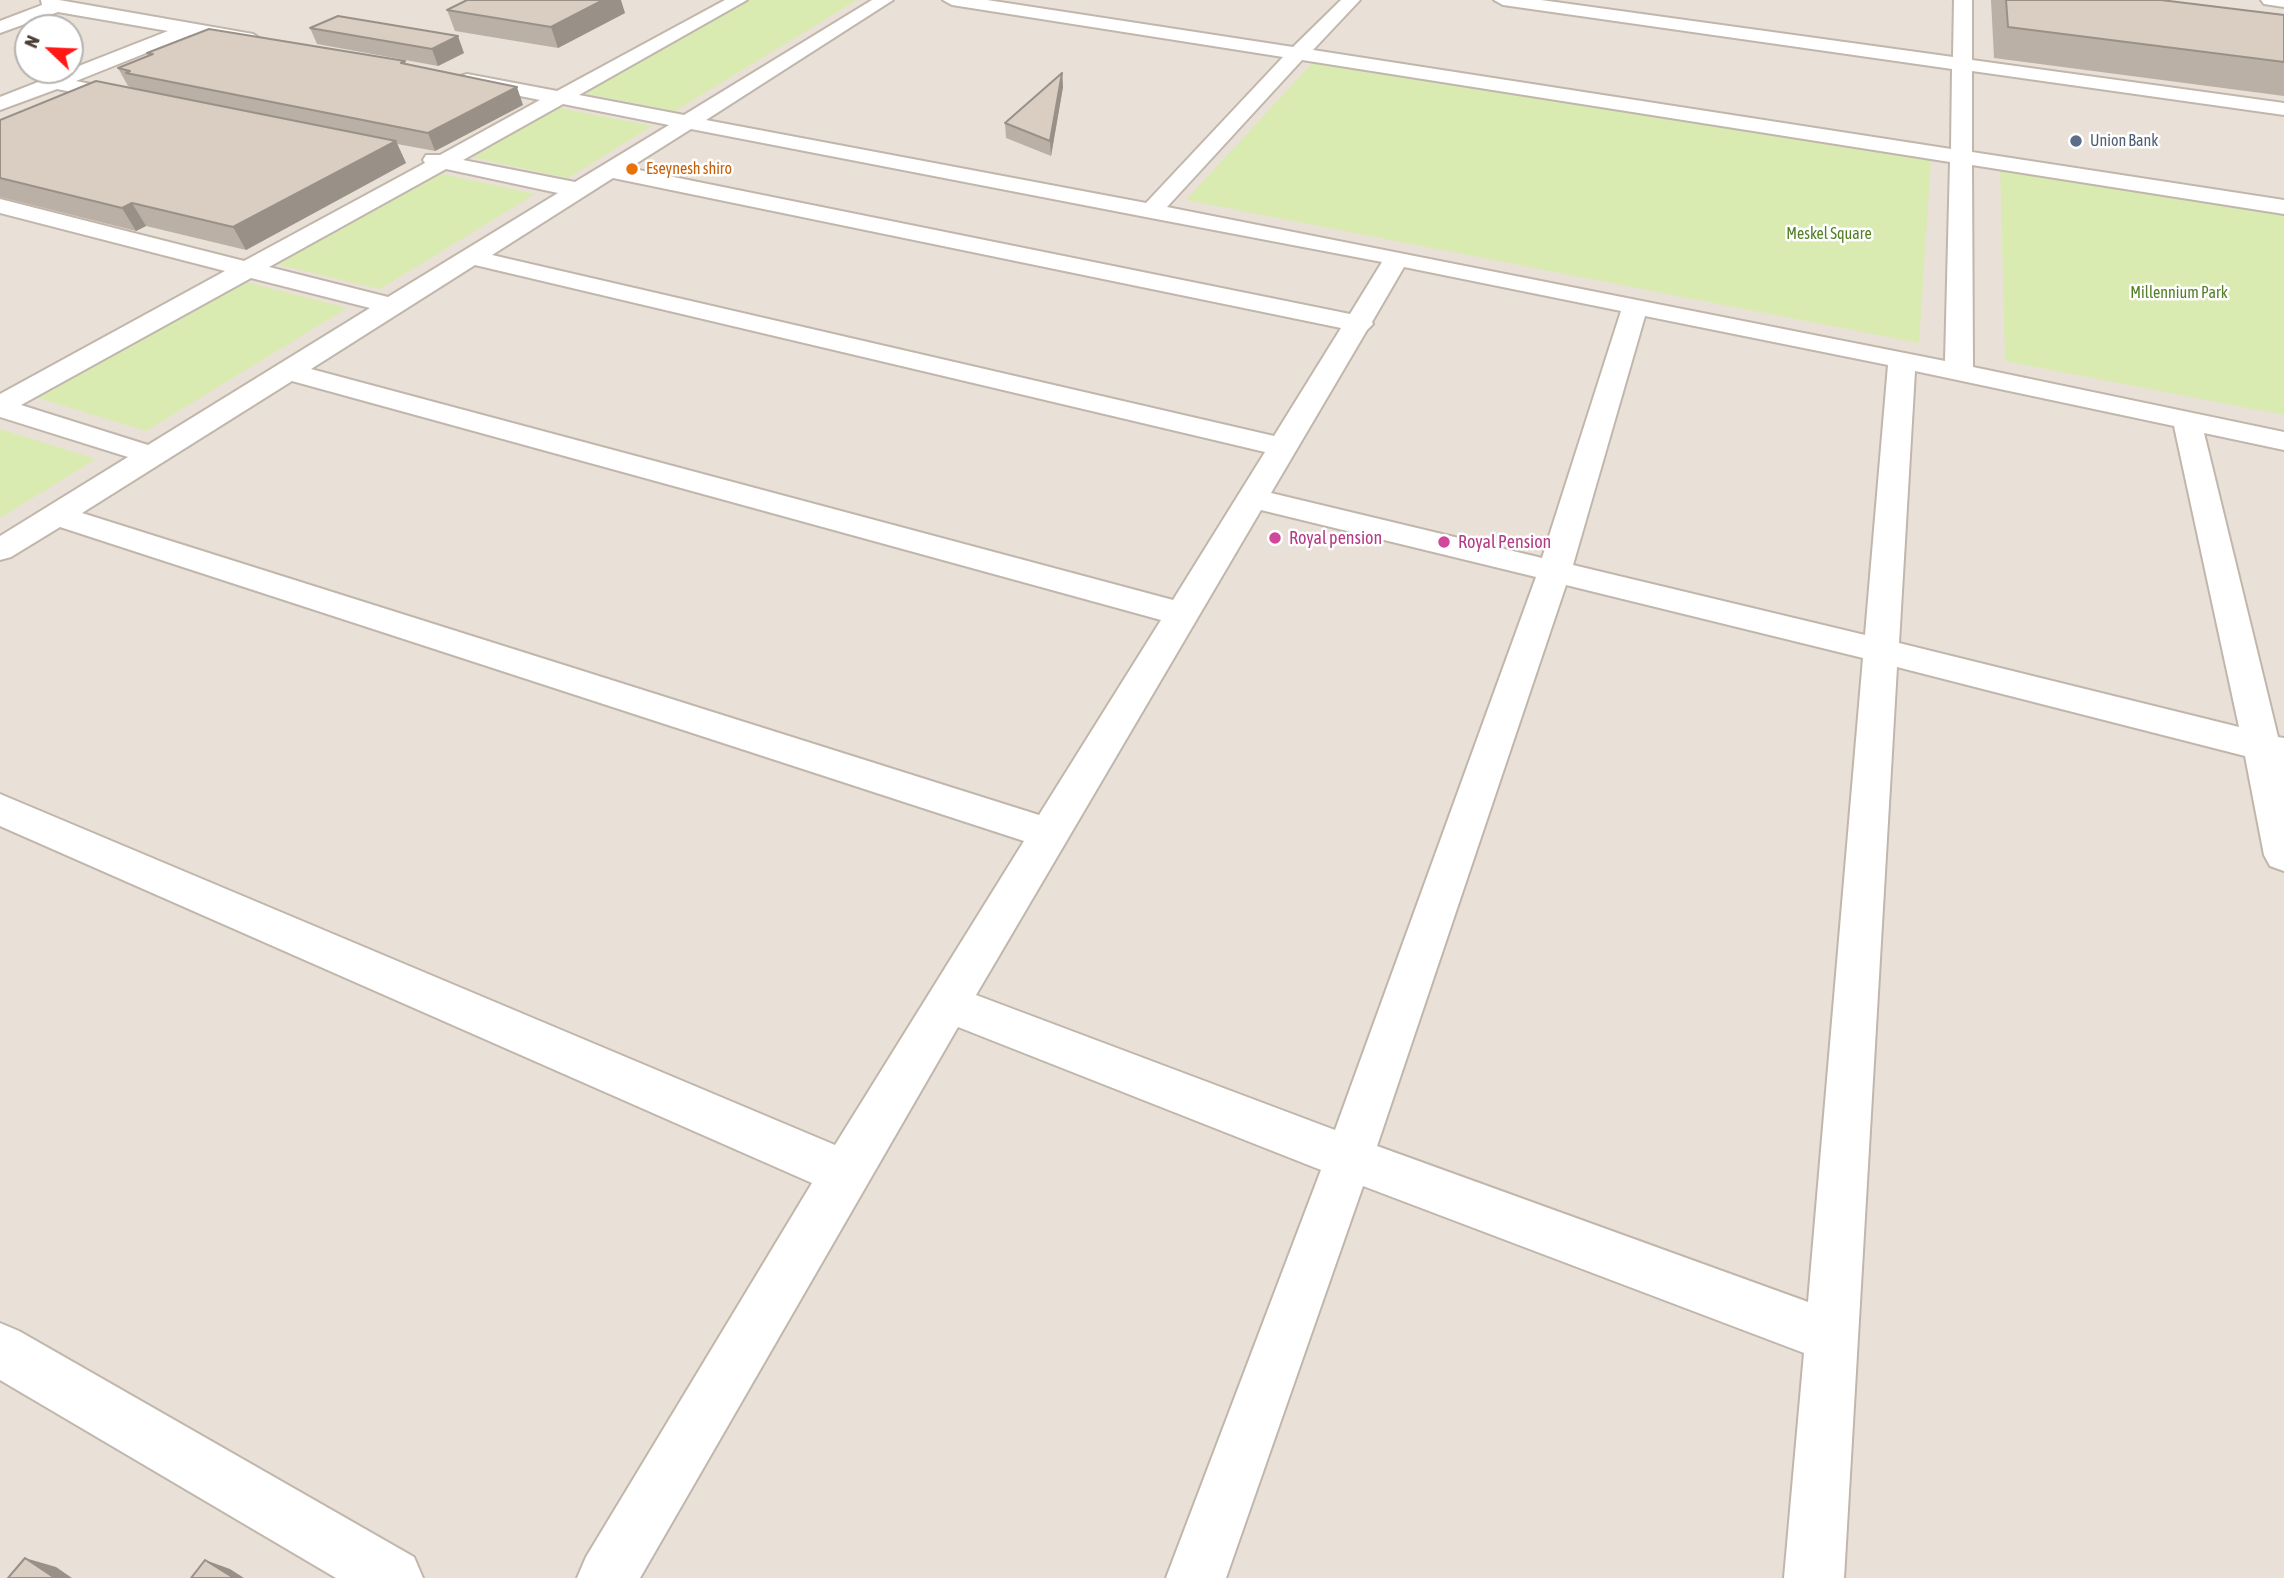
<!DOCTYPE html>
<style>
body{margin:0}
#map{position:relative;width:2284px;height:1578px;overflow:hidden;background:#f5f0e9;font-family:"Asap Condensed",sans-serif}
canvas{display:block}
.north{position:absolute;left:14px;top:14px;width:70px;height:70px;box-sizing:border-box;background:#fff;border:2px solid #b6b2af;border-radius:50%;rotate:293deg;font-size:19px;font-weight:700;line-height:28px;text-align:center;color:#493f37}
.north::after{content:'';display:block;margin:auto;width:24px;height:32px;background:#ff1816;clip-path:polygon(50% 0,100% 100%,50% 72%,0 100%)}
</style>
<div id="map">
<canvas width="2284" height="1578"></canvas>
<div class="north">N</div>
</div>
<script>
const g = document.querySelector('canvas').getContext('2d');
g.lineJoin = 'round';
function fill(path, color) { g.fillStyle = color; g.fill(path, 'evenodd'); }
const poly = rows => new Path2D(rows.map(r => 'M' + r).join(''));
function stroke(path, color, width, dash) { g.strokeStyle = color; g.lineWidth = width; g.lineCap = dash ? 'butt' : 'round'; g.setLineDash(dash || []); g.stroke(path); }
function drawText(font, color, halo, rows, align = 'center') {
  g.font = font + ' "Asap Condensed",sans-serif'; g.lineWidth = 5; g.setLineDash([]); g.textBaseline = 'middle'; g.strokeStyle = halo; g.fillStyle = color; for (const [text, x, y, turn = 0] of rows) {
    g.save(); g.translate(x, y); g.rotate((+turn || 0) * Math.PI / 180); g.textAlign = isNaN(turn) ? turn : align; if (halo) g.strokeText(text, 0, 0); g.fillText(text, 0, 0); g.restore();
  }
}
fill(poly([
 [0,0,2284,0,2284,1578,0,1578],
 [28,28,70,28,70,70,28,70]
]), '#e9e1d7');
fill(poly([
 [750,0,857,0,675,111,583,93],
 [1314,61,1931,159,1919,343,1186,200],
 [559,108,652,126,568,178,471,157],
 [2000,164,2284,208,2284,415,2005,361],
 [438,173,535,194,380,289,276,264],
 [246,282,347,308,146,431,38,398],
 [0,429,96,459,0,518]
]), '#d9ebb0');
const minor = poly([
 [41,0,59,0,253,34,262,40,253,46,191,35,76,81,138,94,141,98,138,102,131,104,57,89,0,110,0,97,168,31,58,12,0,33,0,21,42,5,41,0],
 [725,0,747,0,579,95,684,115,872,0,893,0,706,120,1146,203,1283,57,952,5,943,0,987,0,1293,47,1341,0,1360,0,1313,50,1951,149,1952,69,1503,5,1494,0,1541,0,1953,57,1954,0,1972,0,1972,60,2284,103,2284,115,1972,71,1972,152,2284,200,2284,214,1972,165,1973,367,2284,432,2284,450,2204,433,2278,737,2284,738,2284,871,2270,866,2264,855,2245,756,1897,667,1844,1578,1784,1578,1804,1353,1363,1186,1226,1578,1166,1578,1321,1170,958,1027,640,1578,577,1578,586,1557,812,1183,0,826,0,794,835,1145,1024,841,60,527,11,557,0,560,0,536,128,457,0,417,0,394,225,271,0,213,0,199,244,261,425,163,423,160,426,155,440,155,540,100,460,84,457,80,460,76,467,74,557,91,725,0],
 [1302,60,1950,162,1945,361,1167,207,1302,60],
 [563,104,669,125,575,182,463,160,563,104],
 [691,129,1151,218,1382,262,1350,314,629,168,691,129],
 [446,169,558,193,388,297,269,267,446,169],
 [613,178,1341,328,1274,436,492,255,613,178],
 [475,265,1265,452,1173,600,311,369,475,265],
 [1404,267,1621,311,1542,558,1271,493,1367,330,1373,324,1372,322,1404,267],
 [251,278,370,308,148,445,21,405,251,278],
 [1645,316,1888,365,1865,635,1573,565,1645,316],
 [1915,371,2174,426,2239,727,1899,643,1915,371],
 [292,381,1161,620,1039,815,82,513,292,381],
 [1261,510,1536,577,1335,1130,976,995,1261,510],
 [1566,585,1863,658,1808,1302,1377,1146,1566,585],
 [2261,0,2284,0,2284,7,2264,4,2261,0],
 [0,1323,19,1331,414,1557,423,1578,336,1578,0,1380,0,1323]
]);
stroke(minor, '#c1b6ab', 4);
fill(minor, '#fff');
fill(poly([
 [1991,0,2161,0,2284,15,2284,96,1994,58],
 [447,10,625,13,558,48,455,31],
 [310,28,464,53,438,66,317,44],
 [147,53,405,61,406,64,523,105,435,151,397,144,406,163,246,250,146,226,136,231,0,197,0,120,135,89,134,88,128,86,118,68,149,56],
 [1062,73,1063,87,1051,156,1006,138,1005,123]
]), '#bbb0a6');
fill(poly([
 [603,0,621,0,625,13,558,48,551,27],
 [458,36,464,53,438,66,432,49],
 [1062,73,1063,87,1051,156,1050,141],
 [517,87,523,105,435,151,428,133],
 [396,141,406,163,246,250,233,227],
 [132,203,146,226,136,231,122,208],
 [25,1558,56,1567,72,1578,55,1578],
 [205,1560,230,1569,244,1578,234,1578]
]), '#999087');
const building = poly([
 [467,0,603,0,551,27,447,10,467,0],
 [2006,0,2161,0,2284,15,2284,62,2008,27,2006,0],
 [338,16,458,36,432,49,310,28,338,16],
 [209,29,405,61,401,63,517,87,428,133,126,73,130,71,118,68,153,54,147,53,209,29],
 [1062,73,1050,141,1005,123,1062,73],
 [96,81,396,141,233,227,132,203,122,208,0,178,0,120,96,81],
 [25,1558,55,1578,8,1578,25,1558],
 [205,1560,234,1578,191,1578,205,1560]
]);
fill(building, '#dacdc1');
stroke(building, '#999087', 2);
for (const [x, y, r, color] of [
 [2076,141,7,"#5c6f8a"],
 [632,169,7,"#e8710a"],
 [1275,538,7,"#d1479c"],
 [1444,542,7,"#d1479c"]
]) { const dot = new Path2D(); dot.arc(x, y, r, 0, 2 * Math.PI); g.fillStyle = color; g.fill(dot); stroke(dot, '#fff', 2.5); }
drawText('16px', '#4e5e75', '#fff', [
 ["Union Bank",2090,141]
], 'left');
drawText('16px', '#c56008', '#fff', [
 ["Eseynesh shiro",646,169]
], 'left');
drawText('16px', '#547f26', '#fff', [
 ["Meskel Square",1829,234],
 ["Millennium Park",2179,293]
]);
drawText('18px', '#b23c85', '#fff', [
 ["Royal pension",1289,538],
 ["Royal Pension",1458,542]
], 'left');
</script>
